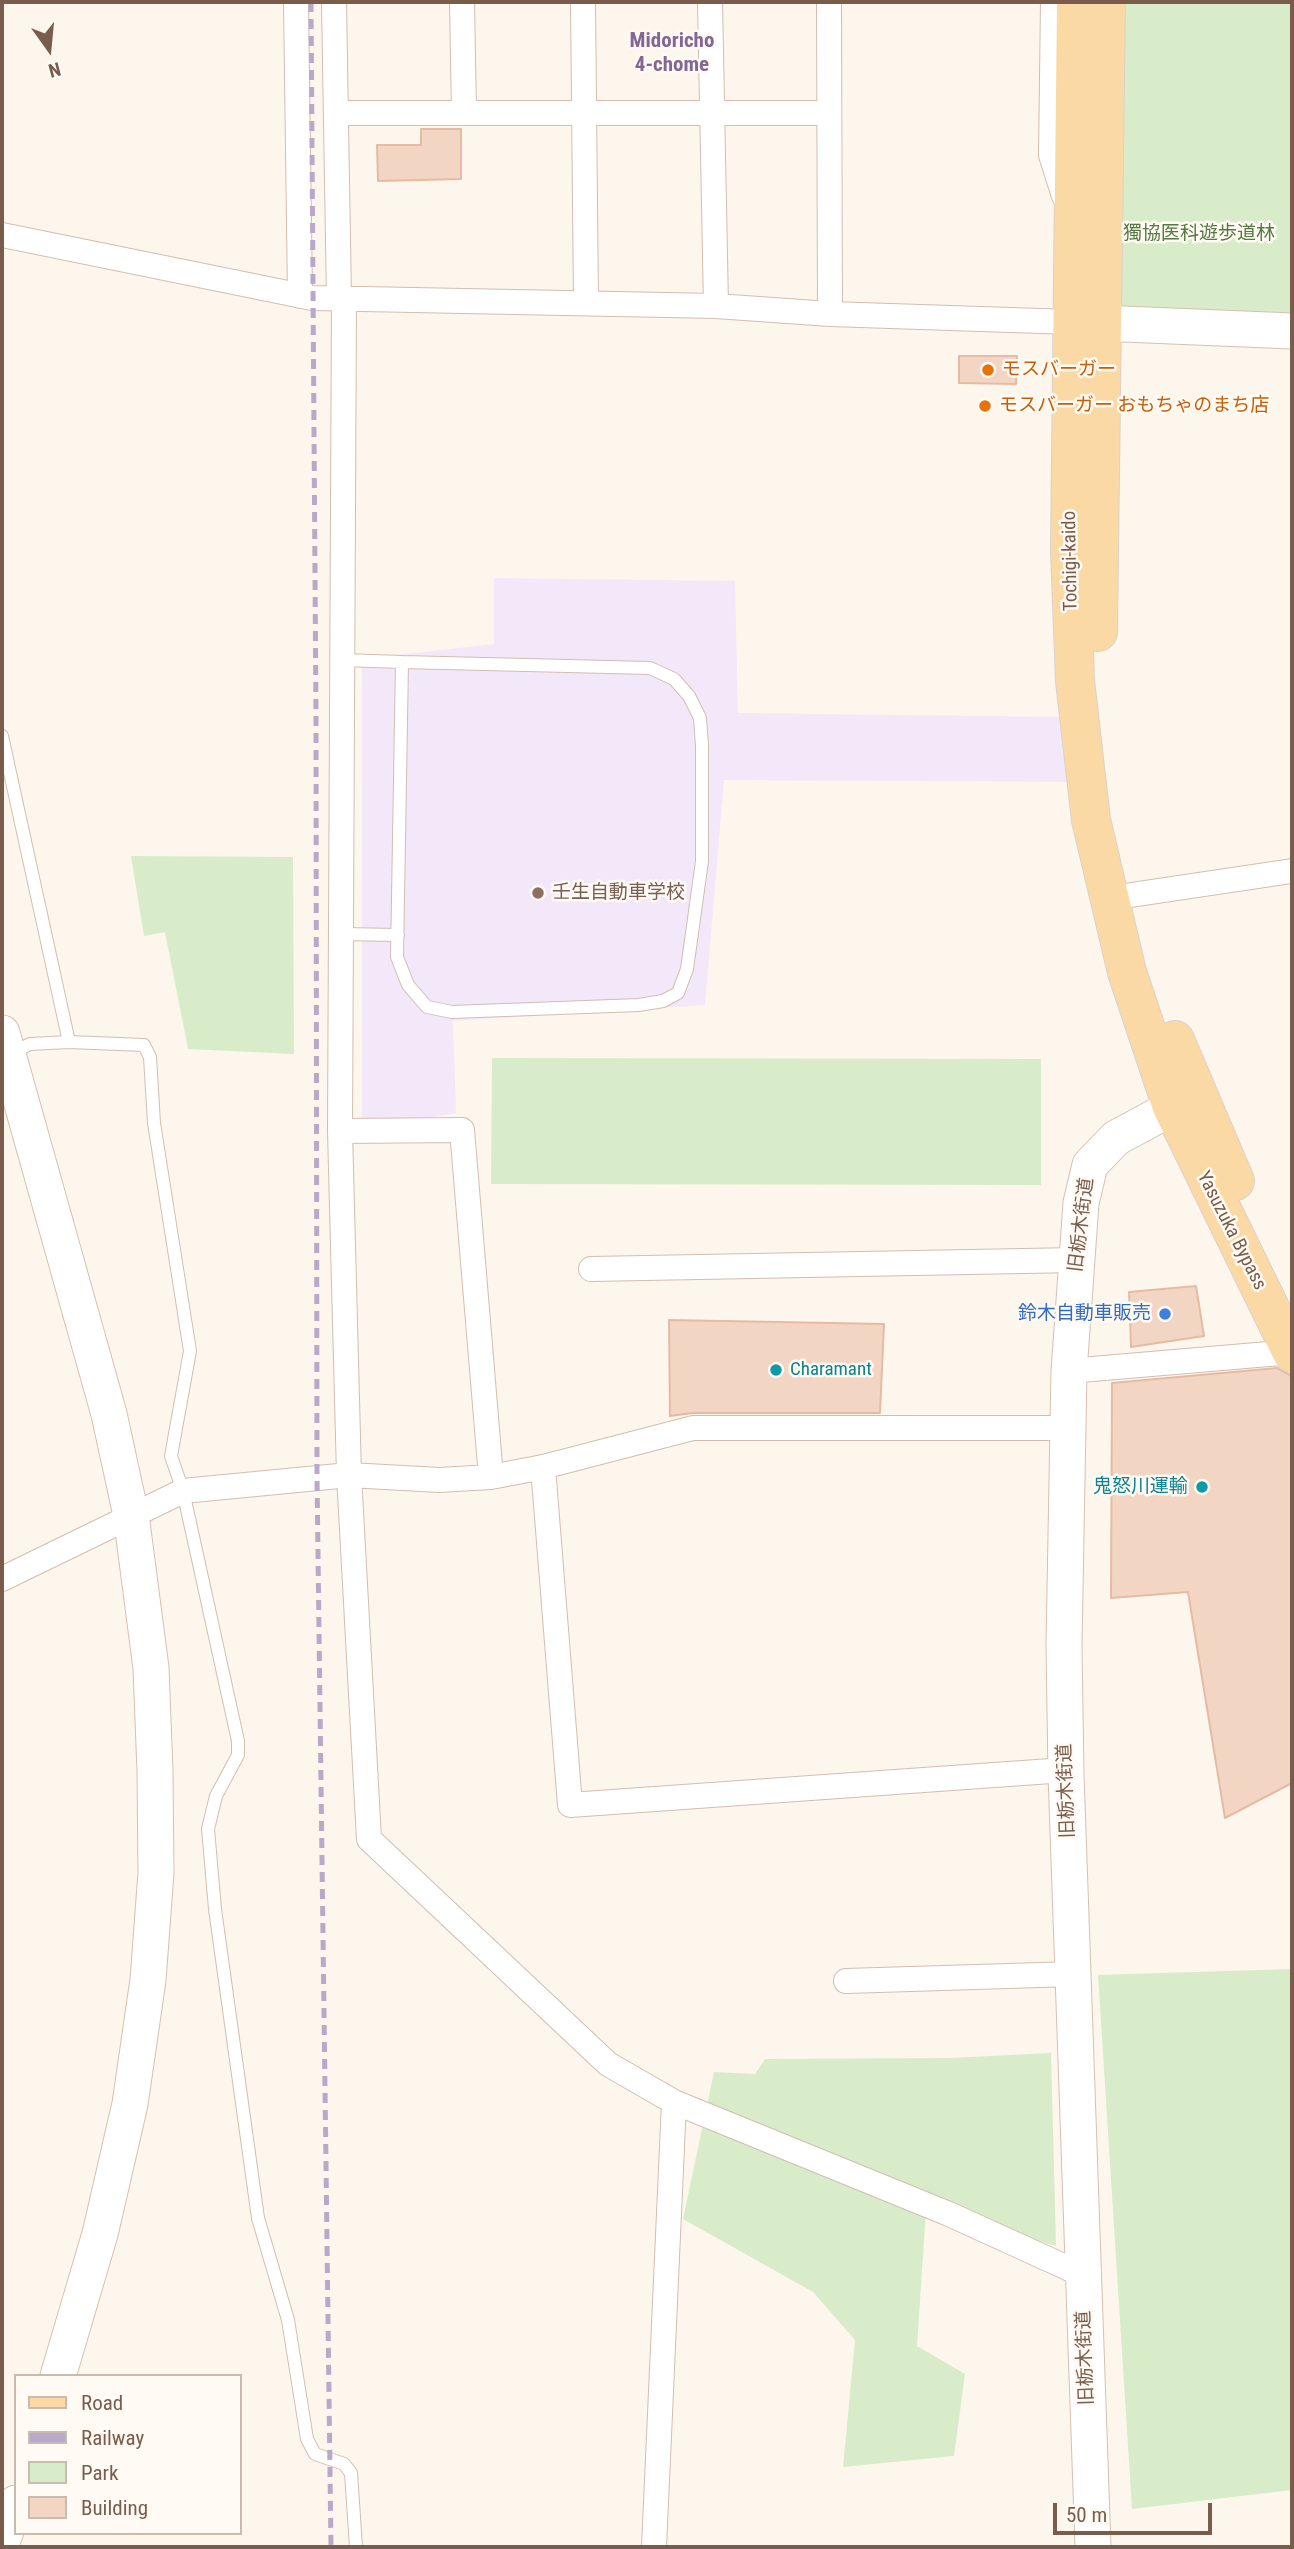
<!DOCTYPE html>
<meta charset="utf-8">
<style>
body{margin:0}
#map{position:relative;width:1294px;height:2549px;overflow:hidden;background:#fdf6ec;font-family:"Roboto Condensed",sans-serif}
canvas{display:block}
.frame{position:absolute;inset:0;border:4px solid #7a5c4d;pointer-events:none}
.legend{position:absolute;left:14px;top:2374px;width:228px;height:161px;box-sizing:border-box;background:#fffaf3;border:2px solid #cabbb1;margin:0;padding:9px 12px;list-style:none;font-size:21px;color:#7a5c4d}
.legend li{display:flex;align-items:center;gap:14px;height:35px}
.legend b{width:35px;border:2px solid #cabbb1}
.north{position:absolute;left:14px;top:14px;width:70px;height:70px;-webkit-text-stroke:5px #fffaf3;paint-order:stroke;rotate:165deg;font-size:19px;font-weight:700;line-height:28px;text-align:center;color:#7a5c4d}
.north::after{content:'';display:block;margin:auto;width:24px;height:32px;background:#7a5c4d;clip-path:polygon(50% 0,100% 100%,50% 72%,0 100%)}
.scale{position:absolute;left:1053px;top:2503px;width:159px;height:32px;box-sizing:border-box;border:4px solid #7a5c4d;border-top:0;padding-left:9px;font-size:21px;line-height:24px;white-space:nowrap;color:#7a5c4d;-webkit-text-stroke:5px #fffaf3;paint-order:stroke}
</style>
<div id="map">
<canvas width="1294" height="2549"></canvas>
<div class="frame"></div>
<ul class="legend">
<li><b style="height:9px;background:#fbd9a5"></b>Road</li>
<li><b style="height:9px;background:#b9a8c9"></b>Railway</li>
<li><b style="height:19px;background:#d8ecc9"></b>Park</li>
<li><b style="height:19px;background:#f3d5c3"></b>Building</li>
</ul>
<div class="north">N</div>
<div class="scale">50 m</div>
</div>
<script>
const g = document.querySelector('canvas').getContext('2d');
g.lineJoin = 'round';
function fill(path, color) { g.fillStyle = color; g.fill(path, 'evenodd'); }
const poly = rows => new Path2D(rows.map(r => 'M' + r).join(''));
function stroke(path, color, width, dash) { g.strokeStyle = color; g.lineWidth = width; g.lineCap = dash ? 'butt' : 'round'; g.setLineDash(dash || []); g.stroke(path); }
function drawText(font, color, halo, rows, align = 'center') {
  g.font = font + ' "Roboto Condensed","Noto Sans JP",sans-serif'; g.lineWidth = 5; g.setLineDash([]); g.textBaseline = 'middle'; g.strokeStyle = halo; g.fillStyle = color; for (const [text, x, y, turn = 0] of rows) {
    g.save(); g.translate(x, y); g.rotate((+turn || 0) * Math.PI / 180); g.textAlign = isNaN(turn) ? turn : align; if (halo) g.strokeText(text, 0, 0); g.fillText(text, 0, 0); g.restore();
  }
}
fill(poly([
 [494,578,735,581,738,713,1067,717,1073,782,724,780,705,1005,453,1021,456,1113,362,1131,362,659,494,644]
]), '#f3e8fa');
fill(poly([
 [1118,2,1292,2,1292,336,1100,323],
 [131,856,293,857,294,1054,188,1049,165,932,144,936],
 [492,1058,1041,1059,1041,1185,491,1184],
 [1292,1969,1292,2490,1132,2509,1098,1975],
 [1051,2053,1056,2246,926,2210,917,2346,965,2374,954,2456,843,2467,855,2340,813,2292,683,2219,714,2072,755,2074,765,2059,950,2058]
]), '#d8ecc9');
const building = poly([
 [421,129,461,129,461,179,378,181,377,145,421,145,421,129],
 [959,356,1017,356,1016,384,959,383,959,356],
 [1196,1286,1204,1336,1131,1347,1129,1292,1196,1286],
 [669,1320,884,1324,880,1413,693,1413,670,1416,669,1320],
 [1277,1368,1290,1375,1292,1380,1292,1783,1225,1818,1188,1592,1111,1598,1112,1383,1277,1368]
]);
fill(building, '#f3d5c3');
stroke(building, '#e6bba3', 2);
const lane = poly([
 [342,660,402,662],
 [402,662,650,668,674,679,689,696,700,718,702,746,702,861,687,969,678,993,663,1001,639,1005,452,1012,427,1007,408,985,397,957,402,662],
 [2,736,69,1042],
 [341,934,398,935],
 [10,1054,30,1044,69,1042,144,1045,150,1057,154,1123,190,1351,171,1456,183,1491,238,1741,238,1755,216,1796,208,1829,215,1909,258,2218,288,2320,307,2439,315,2454,344,2464,351,2473,356,2547]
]);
const street = poly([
 [296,2,300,296],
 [334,2,339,299],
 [462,2,464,113],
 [583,2,586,303],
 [710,2,716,306],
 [829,2,830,314],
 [1053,2,1051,155,1064,196],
 [336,113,829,113],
 [2,235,312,298,716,306,830,314,1071,322],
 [344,300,340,1131,349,1475,369,1839,608,2064,674,2102,949,2214,1083,2275],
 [1131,895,1292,871],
 [340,1131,462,1130,491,1477],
 [591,1269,1077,1260],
 [1069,1371,1292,1352],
 [543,1467,570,1805,1051,1771,1066,1774],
 [2,1579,183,1491,349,1475,439,1480,491,1477,543,1467,693,1428,1066,1428],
 [846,1981,1073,1974],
 [654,2547,674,2102]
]);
const secondary = poly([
 [1075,322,1292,331],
 [2,1033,109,1414,131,1515,151,1668,155,1771,156,1873,148,1980,130,2104,100,2234,58,2376],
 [2,2542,16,2503],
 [1093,2547,1066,1774,1064,1645,1069,1371,1081,1203,1090,1165,1116,1138,1196,1095]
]);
const primary = poly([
 [1076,2,1070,550,1075,681,1091,820,1127,972,1172,1107,1292,1353],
 [1098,632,1106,2],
 [1175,1040,1235,1181]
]);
stroke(lane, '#d1beb0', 14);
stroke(street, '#d1beb0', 26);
stroke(secondary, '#d6c0b0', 37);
stroke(primary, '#dad1cd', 40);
stroke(lane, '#fff', 12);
stroke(street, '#fff', 24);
stroke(secondary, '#fff', 35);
stroke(primary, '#fbd9a5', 38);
stroke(poly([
 [311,2,316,715,317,1477,331,2547]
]), '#b9a8c9', 5, [10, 7]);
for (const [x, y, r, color] of [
 [988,370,7,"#e8710a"],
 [985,406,7,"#e8710a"],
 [538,893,7,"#8d6e63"],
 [1165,1314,7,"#3f7fe0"],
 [776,1370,7,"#0f9aa8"],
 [1202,1487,7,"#0f9aa8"]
]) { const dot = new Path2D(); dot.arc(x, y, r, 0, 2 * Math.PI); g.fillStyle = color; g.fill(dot); stroke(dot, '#fffaf3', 2.5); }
drawText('19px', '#537a41', '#fffaf3', [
 ["獨協医科遊歩道林",1199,234]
]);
drawText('19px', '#c56008', '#fffaf3', [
 ["モスバーガー",1002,370],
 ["モスバーガー おもちゃのまち店",999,406]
], 'left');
drawText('19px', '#7a5c4d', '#fffaf3', [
 ["Tochigi-kaido",1071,561,-91],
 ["旧栃木街道",1082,1225,-83],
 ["Yasuzuka Bypass",1231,1231,63],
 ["旧栃木街道",1067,1791,-92],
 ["旧栃木街道",1086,2358,-92]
]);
drawText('19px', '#785e54', '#fffaf3', [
 ["壬生自動車学校",552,893]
], 'left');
drawText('19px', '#366cbe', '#fffaf3', [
 ["鈴木自動車販売",1151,1314]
], 'right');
drawText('19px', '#0d838f', '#fffaf3', [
 ["Charamant",790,1370],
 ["鬼怒川運輸",1188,1487,"right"]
], 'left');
drawText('bold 21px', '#846695', '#fffaf3', [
 ["Midoricho",672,42],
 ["4-chome",672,66]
]);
</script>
